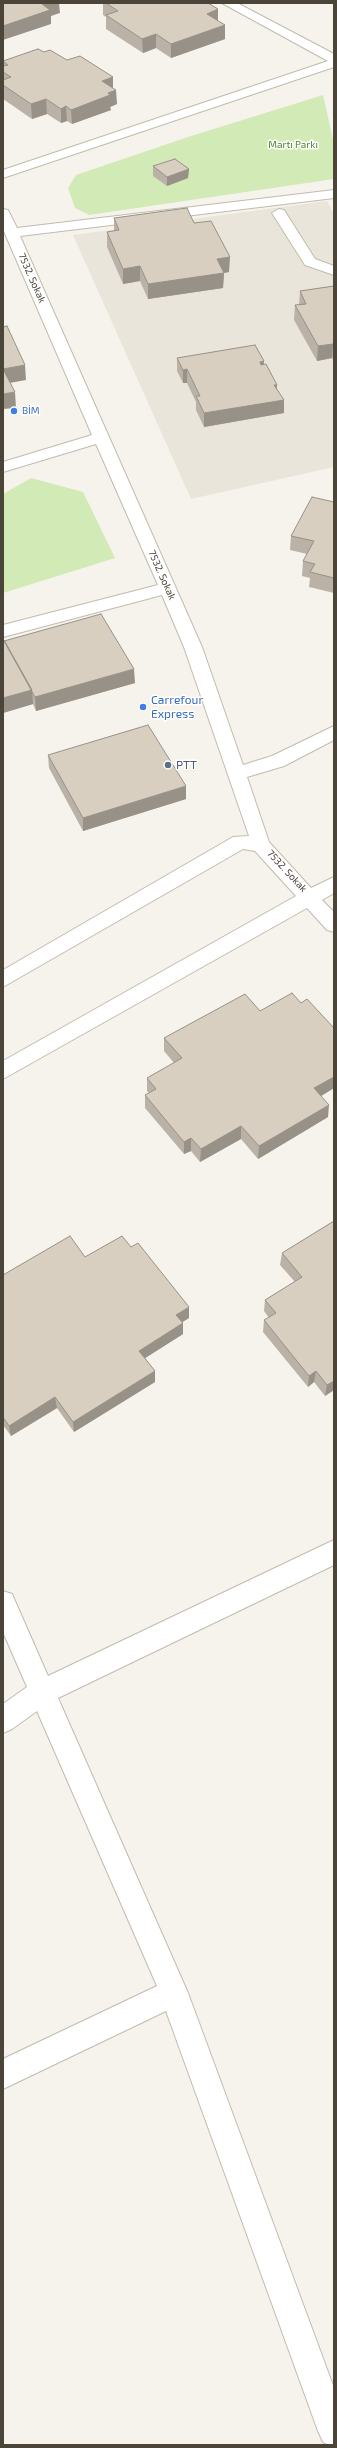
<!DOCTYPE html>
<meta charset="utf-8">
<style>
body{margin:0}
#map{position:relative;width:337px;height:2448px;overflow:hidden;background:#f6f3ec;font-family:"Exo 2",sans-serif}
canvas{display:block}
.frame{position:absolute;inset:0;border:4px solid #4b4439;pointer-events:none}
</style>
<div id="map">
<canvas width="337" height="2448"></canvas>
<div class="frame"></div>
</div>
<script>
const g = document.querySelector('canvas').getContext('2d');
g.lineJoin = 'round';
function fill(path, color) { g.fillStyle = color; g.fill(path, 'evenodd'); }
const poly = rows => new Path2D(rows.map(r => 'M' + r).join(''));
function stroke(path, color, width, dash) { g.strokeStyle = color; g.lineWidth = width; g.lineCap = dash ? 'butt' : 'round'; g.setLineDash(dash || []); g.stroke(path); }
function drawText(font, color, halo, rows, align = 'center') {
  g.font = font + ' "Exo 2",sans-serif'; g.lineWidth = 3; g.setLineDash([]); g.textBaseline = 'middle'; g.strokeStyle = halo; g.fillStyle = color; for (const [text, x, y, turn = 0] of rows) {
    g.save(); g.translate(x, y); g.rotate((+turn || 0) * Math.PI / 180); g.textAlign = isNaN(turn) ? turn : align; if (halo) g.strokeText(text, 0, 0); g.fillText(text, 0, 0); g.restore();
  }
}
fill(poly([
 [327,201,334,214,334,467,191,499,73,235]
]), '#eae5da');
fill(poly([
 [323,95,334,144,334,179,89,215,75,208,68,188,76,175,188,137],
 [31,478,83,492,115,558,3,593,3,494]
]), '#d2eab5');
const minor = poly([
 [222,3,237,3,334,54,334,67,3,178,3,170,328,61,222,3],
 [334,190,334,198,20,236,202,647,243,765,272,756,334,726,334,740,284,766,247,777,269,842,311,888,334,877,334,893,322,900,334,912,334,932,327,930,307,908,3,1079,3,1061,296,896,255,851,243,849,3,987,3,970,233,837,249,836,184,647,162,595,3,637,3,625,158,585,96,444,3,472,3,462,92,435,3,229,3,209,8,210,17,228,334,190],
 [279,209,284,210,315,259,334,266,334,275,305,265,272,213,279,209],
 [334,1540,334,1565,58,1698,188,1993,334,2388,334,2445,329,2445,323,2442,318,2431,166,2011,3,2089,3,2059,157,1986,37,1711,12,1729,3,1733,3,1704,27,1687,3,1632,3,1591,12,1594,48,1676,334,1540]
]);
stroke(minor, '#c2bbae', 2);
fill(minor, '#fff');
fill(poly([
 [103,3,208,3,218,21,225,25,225,39,171,58,156,48,143,53,106,29,106,17,103,15],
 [44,52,113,77,113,88,117,104,110,107,111,110,72,124,67,121,61,123,47,114,32,119,3,99,3,61],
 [153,166,189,169,188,178,167,186,153,176],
 [114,218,194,223,229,272,224,273,223,288,148,299,140,281,123,284,107,247,107,232,114,231],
 [334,286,334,362,332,358,317,361,294,320,295,305,299,305,300,291],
 [177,358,264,361,264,365,277,385,277,390,284,413,204,427,196,410,196,402,187,383,183,383,177,371],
 [334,502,334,593,309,587,310,578,302,576,303,561,307,554,290,550,291,536],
 [3,640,4,641,135,683,36,711,33,704,3,713],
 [48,755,186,799,83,831,49,768],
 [301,1003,334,1028,334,1088,321,1096,328,1117,258,1159,241,1139,200,1162,191,1151,184,1154,145,1108,145,1095,149,1093,147,1091,147,1078,174,1063,164,1051,164,1038,260,1011],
 [334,1221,334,1390,325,1396,314,1382,308,1387,263,1332,264,1320,269,1318,264,1311,265,1300,295,1282,280,1265,282,1253],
 [85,1257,189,1318,182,1322,183,1323,183,1334,145,1358,155,1371,155,1382,74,1432,57,1408,11,1436,3,1425,3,1275]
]), '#bab2a6');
fill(poly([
 [46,3,59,3,60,13,51,16,51,24,3,40,3,26,42,4],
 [218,9,218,24,207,14],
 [225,25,225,39,171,58,171,44],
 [156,34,156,48,143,53,142,39],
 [113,77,113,91,102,81],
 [116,90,117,104,110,107,111,110,72,124,71,110],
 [46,99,47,114,32,119,31,104],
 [66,106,67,121,61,123,61,109],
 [189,169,188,178,167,186,167,177],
 [230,257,229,272,217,274,217,259],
 [140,266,140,281,123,284,123,269],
 [224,273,223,288,148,299,148,284],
 [333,344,332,358,317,361,318,346],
 [264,361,263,375,260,362],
 [25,365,26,380,4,384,3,369],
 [187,369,187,383,183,383,183,370],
 [274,385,277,385,276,398],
 [15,392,16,408,3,409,3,394],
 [284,400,284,413,204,427,204,413],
 [134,669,135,683,36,711,35,697],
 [32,690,33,704,3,713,3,698],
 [186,786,186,799,83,831,83,818],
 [334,1077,334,1088,313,1101,314,1088],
 [329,1105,328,1117,258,1159,259,1146],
 [241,1126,241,1139,200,1162,201,1149],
 [191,1138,191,1151,184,1154,184,1142],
 [189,1307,189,1318,176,1326,176,1315],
 [183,1323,183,1334,139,1362,139,1351],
 [155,1371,155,1382,74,1432,73,1422],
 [316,1371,314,1382,308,1387,309,1376],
 [334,1381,334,1390,325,1396,327,1385],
 [55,1397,57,1408,11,1436,9,1426]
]), '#979187');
const building = poly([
 [3,3,46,3,42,4,50,10,3,26,3,3],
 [106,3,208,3,218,9,207,14,225,25,171,44,156,34,142,39,106,15,118,11,106,3],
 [38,49,44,52,50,50,67,60,80,56,113,77,102,81,116,90,108,93,110,95,71,110,66,106,61,109,46,99,31,104,3,85,3,80,11,77,3,72,3,66,8,65,3,61,38,49],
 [175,159,189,169,167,177,153,166,175,159],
 [187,208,194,223,211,221,230,257,217,259,224,273,148,284,140,266,123,269,107,232,119,230,114,218,187,208],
 [334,286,334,345,333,344,318,346,295,305,306,304,300,291,334,286],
 [7,326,25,365,3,369,15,392,3,394,3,327,7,326],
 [255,345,264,361,260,362,261,365,266,364,277,385,274,385,284,400,204,413,196,396,200,396,187,369,183,370,177,358,255,345],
 [312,497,334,502,334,578,310,572,315,564,303,561,314,541,291,536,312,497],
 [101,614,134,669,35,697,4,641,101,614],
 [3,640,4,640,32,690,3,698,3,640],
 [148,725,186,786,83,818,48,755,148,725],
 [292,993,301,1003,307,999,334,1028,334,1077,314,1088,329,1105,259,1146,241,1126,201,1149,191,1138,184,1142,145,1095,156,1089,147,1078,182,1058,164,1038,245,994,260,1011,292,993],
 [334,1221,334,1381,327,1385,316,1371,309,1376,264,1320,276,1313,265,1300,302,1277,282,1253,334,1221],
 [70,1236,85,1257,122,1236,131,1247,138,1243,189,1307,176,1315,183,1323,139,1351,155,1371,73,1422,55,1397,9,1426,3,1417,3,1275,70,1236]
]);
fill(building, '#d8cfc1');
stroke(building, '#979187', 1);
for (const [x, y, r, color] of [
 [14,411,4,"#3f7fe0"],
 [143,707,4,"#3f7fe0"],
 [168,765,4,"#5c6f8a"]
]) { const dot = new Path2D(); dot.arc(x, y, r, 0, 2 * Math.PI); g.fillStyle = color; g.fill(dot); stroke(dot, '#fff', 1.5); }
drawText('10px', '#4a7f2a', '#fff', [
 ["Martı Parkı",293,145]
]);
drawText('10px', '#4b4439', '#fff', [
 ["7532. Sokak",32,278,66],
 ["7532. Sokak",162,575,66],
 ["7532. Sokak",287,871,47]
]);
drawText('10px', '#366cbe', '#fff', [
 ["BİM",22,411]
], 'left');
drawText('12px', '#366cbe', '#fff', [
 ["Carrefour",151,700],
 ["Express",151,714]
], 'left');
drawText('12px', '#4e5e75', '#fff', [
 ["PTT",176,765]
], 'left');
</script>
